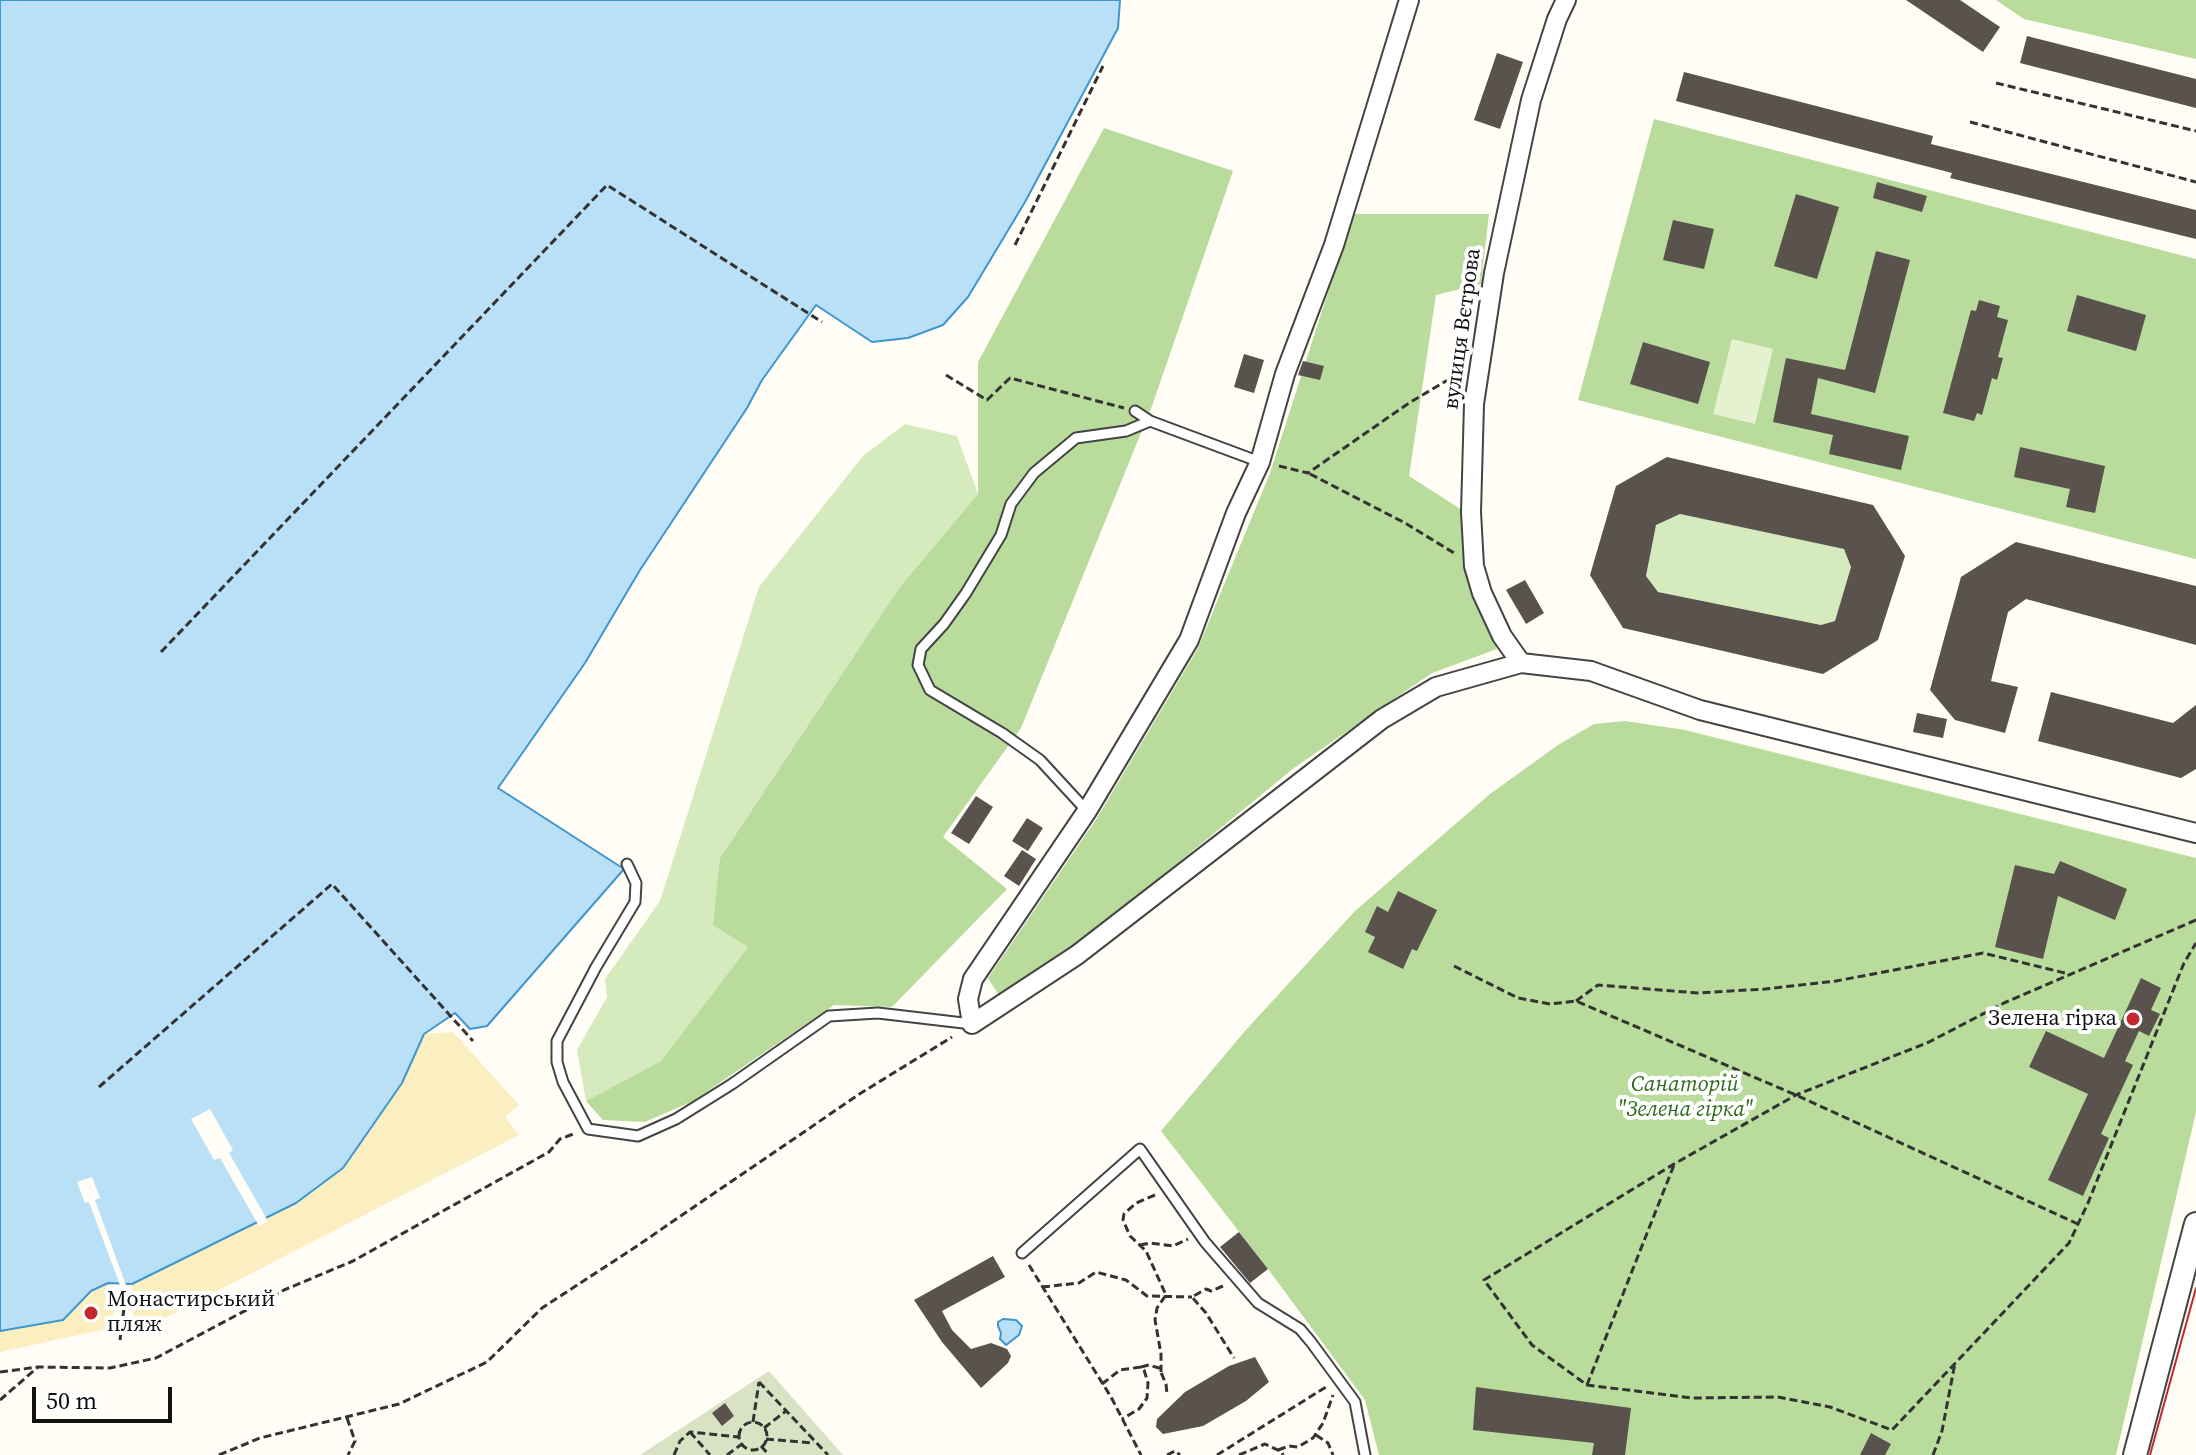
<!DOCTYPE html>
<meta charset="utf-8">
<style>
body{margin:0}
#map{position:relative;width:2196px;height:1455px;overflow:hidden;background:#fffdf5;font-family:"Source Serif 4",serif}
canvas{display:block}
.scale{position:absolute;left:32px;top:1387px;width:140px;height:36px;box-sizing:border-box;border:4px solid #111;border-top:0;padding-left:10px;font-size:24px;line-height:28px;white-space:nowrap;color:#111;-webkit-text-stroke:6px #fff;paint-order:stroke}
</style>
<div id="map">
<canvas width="2196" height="1455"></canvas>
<div class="scale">50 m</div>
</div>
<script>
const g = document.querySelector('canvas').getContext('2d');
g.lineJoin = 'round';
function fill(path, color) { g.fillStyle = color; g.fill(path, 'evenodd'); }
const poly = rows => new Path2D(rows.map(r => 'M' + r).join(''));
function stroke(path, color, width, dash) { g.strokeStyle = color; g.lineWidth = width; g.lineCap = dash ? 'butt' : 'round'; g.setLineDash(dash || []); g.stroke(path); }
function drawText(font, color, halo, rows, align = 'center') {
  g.font = font + ' "Source Serif 4",serif'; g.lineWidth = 8; g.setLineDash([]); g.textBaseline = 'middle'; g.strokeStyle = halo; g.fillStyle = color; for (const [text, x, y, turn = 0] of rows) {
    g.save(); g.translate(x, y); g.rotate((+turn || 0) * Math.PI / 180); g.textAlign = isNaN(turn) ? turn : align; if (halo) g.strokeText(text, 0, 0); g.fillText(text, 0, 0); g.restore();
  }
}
fill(poly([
 [905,424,957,436,978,494,899,588,720,858,748,947,661,1061,586,1101,577,1050,607,997,605,979,660,901,759,587,863,456],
 [1680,514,1844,549,1851,567,1835,621,1821,625,1658,592,1646,576,1656,525]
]), '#d5ebbd');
fill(poly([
 [1996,0,2196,0,2196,59,2024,19],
 [1654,119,2196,259,2196,559,1578,400],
 [1104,128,1233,171,1152,406,1021,728,943,837,1007,889,892,1007,834,1005,693,1101,645,1122,603,1120,586,1101,661,1061,748,947,713,925,720,858,899,588,978,494,978,362],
 [1353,214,1489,214,1481,284,1436,295,1409,476,1462,510,1471,582,1497,649,1432,673,1294,768,1052,966,1000,997,988,978,1097,818,1198,648,1270,473],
 [1625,721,1685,730,2196,858,2196,1112,2116,1455,1379,1455,1365,1400,1268,1269,1161,1131,1245,1031,1355,911,1490,794,1558,745,1594,724]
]), '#b9dc9c');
fill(poly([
 [453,1032,519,1105,505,1117,519,1135,134,1334,132,1284,296,1203,343,1168,402,1083,424,1034],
 [108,1283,115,1307,111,1328,0,1352,0,1331,63,1320,90,1291]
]), '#fbeec1');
fill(poly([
 [769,1371,843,1455,640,1455]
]), '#d9e3c4');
fill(poly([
 [1732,339,1773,349,1755,424,1713,414]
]), '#e6f2cf');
const water = poly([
 [0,0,1120,0,1118,28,1025,202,968,297,943,325,908,338,872,342,816,305,762,380,747,408,640,570,585,663,498,788,624,869,487,1026,470,1029,455,1013,424,1034,402,1083,343,1168,296,1203,132,1284,108,1283,91,1291,63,1320,0,1331,0,0],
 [1003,1319,1016,1320,1022,1326,1019,1335,1006,1345,1000,1339,1001,1333,998,1326,998,1322,1003,1319]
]);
fill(water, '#b9e0f7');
stroke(water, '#3f96cf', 2);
fill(poly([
 [210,1109,233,1150,229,1153,268,1221,259,1226,220,1158,214,1160,191,1119],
 [92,1177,100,1198,95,1200,127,1288,121,1288,89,1202,85,1203,77,1182]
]), '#fffdf5');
fill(poly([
 [1906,0,1960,0,2000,27,1983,52],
 [2027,36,2196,79,2196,108,2020,63],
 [1497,53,1523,62,1500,129,1474,120],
 [1684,72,1933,136,1931,144,2196,210,2196,239,1950,178,1952,173,1676,101],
 [1877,182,1927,196,1922,212,1873,198],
 [1796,194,1839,207,1817,279,1774,266],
 [1673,220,1714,229,1704,269,1663,260],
 [1876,251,1910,260,1875,393,1818,378,1811,414,1909,436,1901,470,1829,454,1833,435,1773,422,1786,358,1845,370],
 [2077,295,2146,315,2136,351,2067,331],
 [1979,300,2000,306,1997,317,2008,320,1998,357,2003,358,1997,380,1992,378,1982,415,1977,413,1974,421,1943,413,1971,310,1976,311],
 [1643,342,1710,362,1698,404,1630,384],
 [1244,354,1264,360,1254,393,1234,387],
 [1303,361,1324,366,1320,380,1298,375],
 [2020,447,2105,466,2095,513,2066,507,2070,489,2014,477],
 [1667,457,1873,505,1905,556,1878,640,1823,674,1623,628,1590,575,1616,486],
 [1680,514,1844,549,1851,567,1835,621,1821,625,1658,592,1646,576,1656,525],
 [2016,542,2196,586,2196,645,2026,599,2008,612,1991,681,2018,687,2005,733,1955,720,1930,690,1961,577],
 [1525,580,1544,613,1526,624,1506,590],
 [2051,692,2173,723,2196,705,2196,769,2181,778,2038,741],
 [1917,713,1947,719,1943,738,1913,732],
 [976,796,993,807,969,844,951,833],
 [1027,818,1043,828,1028,851,1012,841],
 [1022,850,1036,859,1019,886,1004,876],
 [2060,861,2127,889,2115,920,2058,896,2043,959,1995,947,2015,865,2054,874],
 [1398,891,1437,910,1417,951,1412,949,1403,969,1368,952,1375,937,1365,932,1377,906,1388,912],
 [2141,978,2161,988,2151,1010,2160,1014,2149,1036,2139,1031,2125,1061,2133,1065,2101,1134,2109,1138,2083,1196,2048,1180,2088,1094,2029,1067,2046,1031,2104,1058],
 [1239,1232,1268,1269,1250,1283,1220,1247],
 [993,1256,1005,1277,942,1311,952,1330,971,1349,991,1343,1007,1349,1011,1356,1008,1363,981,1388,942,1342,914,1300],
 [1255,1357,1269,1382,1246,1401,1203,1426,1163,1434,1156,1427,1157,1419,1185,1392,1229,1366],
 [1476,1387,1631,1408,1625,1455,1592,1455,1594,1443,1473,1430],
 [725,1403,734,1416,722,1426,712,1413],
 [1871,1433,1891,1444,1885,1455,1860,1455]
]), '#5a524d');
const service = poly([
 [1135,411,1150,421,1260,462],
 [1087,811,1040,760,1002,733,930,690,918,665,921,649,944,624,966,593,1001,535,1011,504,1034,473,1076,438,1126,431,1150,421],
 [627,864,636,883,635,902,596,967,557,1041,557,1062,563,1082,588,1129,638,1136,676,1119,732,1084,829,1016,878,1013,972,1024],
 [1022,1253,1140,1149,1205,1242,1258,1303,1300,1329,1311,1342,1355,1402,1365,1455]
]);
const minor = poly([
 [1409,0,1334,245,1285,374,1260,462,1236,513,1189,640,1087,811,973,979,968,999,972,1024,1077,955,1382,719,1436,687,1521,663,1591,671,1700,710,2196,833],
 [1521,663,1502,636,1482,593,1474,566,1471,512,1474,404,1494,273,1531,100,1557,19,1566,0]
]);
const tertiary = poly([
 [2135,1455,2196,1224]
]);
stroke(service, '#444', 13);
stroke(minor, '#444', 22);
stroke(tertiary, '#444', 26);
stroke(poly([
 [1996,83,2196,131],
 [1970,122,2196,182],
 [1015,245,1103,66],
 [946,375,987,400,1010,378,1124,408],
 [1279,466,1308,473,1409,403,1446,381,1459,384],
 [1310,474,1405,523,1454,553],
 [161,652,607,185,822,322],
 [2196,920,2004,1003,1929,1042,1796,1095,1674,1164,1484,1280,1532,1345,1587,1385,1692,1398,1778,1397,1830,1407,1892,1430,2069,1243,2088,1203,2184,963,2196,943],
 [1454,966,1518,998,1550,1004,1576,1001,1796,1095,2078,1224],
 [1576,1001,1598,985,1698,993,1765,989,1836,981,1983,953,2069,974],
 [99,1087,332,884,473,1041],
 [1155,1195,1136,1203,1124,1214,1123,1220,1130,1236,1146,1251,1166,1295,1157,1308,1155,1320,1161,1354,1161,1372],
 [1140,1245,1150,1243,1173,1246,1188,1239],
 [1029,1265,1111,1397,1141,1455],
 [1223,1286,1211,1291,1206,1289,1192,1297,1206,1313,1234,1358],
 [1042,1287,1079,1283,1096,1272,1126,1280,1147,1296,1192,1297],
 [120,1340,125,1300],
 [1141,1367,1149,1365,1159,1368,1166,1384,1167,1394],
 [0,1372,38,1367,110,1368,156,1358,284,1290,353,1261,549,1152,560,1139,576,1133],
 [759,1382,828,1455],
 [1102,1384,1120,1370,1141,1367,1144,1370,1148,1383,1147,1398,1139,1409,1122,1419],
 [1587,1385,1674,1165],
 [0,1400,38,1367],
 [347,1418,355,1441,348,1455],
 [753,1422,759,1382],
 '739 1436a14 14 0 1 1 28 0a14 14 0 1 1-28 0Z',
 [764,1428,786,1411],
 [690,1432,710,1455],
 [1316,1435,1328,1443,1333,1455],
 [766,1439,814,1443],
 [761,1446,769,1455],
 [1278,1450,1289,1446,1298,1447,1313,1438,1323,1423,1333,1395],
 [219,1455,260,1438,399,1404,487,1362,542,1308,631,1250,861,1093,952,1037],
 [674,1455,680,1441,690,1432,739,1437],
 [727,1455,742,1444],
 [1167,1455,1175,1451,1180,1455],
 [1217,1455,1326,1387],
 [1239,1455,1265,1444,1282,1452,1283,1455],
 [1933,1455,1942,1431,1955,1363]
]), '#333', 3, [8, 4]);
stroke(service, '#fff', 9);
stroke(minor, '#fff', 18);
stroke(tertiary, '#fff', 22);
stroke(poly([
 [2150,1455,2196,1288]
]), '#c4262e', 2);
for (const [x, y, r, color] of [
 [2133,1019,8,"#c4262e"],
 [91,1313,8,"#c4262e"]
]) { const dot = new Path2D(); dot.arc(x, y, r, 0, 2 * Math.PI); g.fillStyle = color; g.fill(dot); stroke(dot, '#fff', 3); }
drawText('22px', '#111', '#fff', [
 ["вулиця Вєтрова",1463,329,-82]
]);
drawText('22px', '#111', '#fff', [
 ["Зелена гірка",2117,1019],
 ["Монастирський",107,1300,"left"],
 ["пляж",107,1325,"left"]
], 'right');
drawText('italic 22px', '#2f6b1f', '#fff', [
 ["Санаторій",1685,1085],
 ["\"Зелена гірка\"",1685,1110]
]);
</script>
